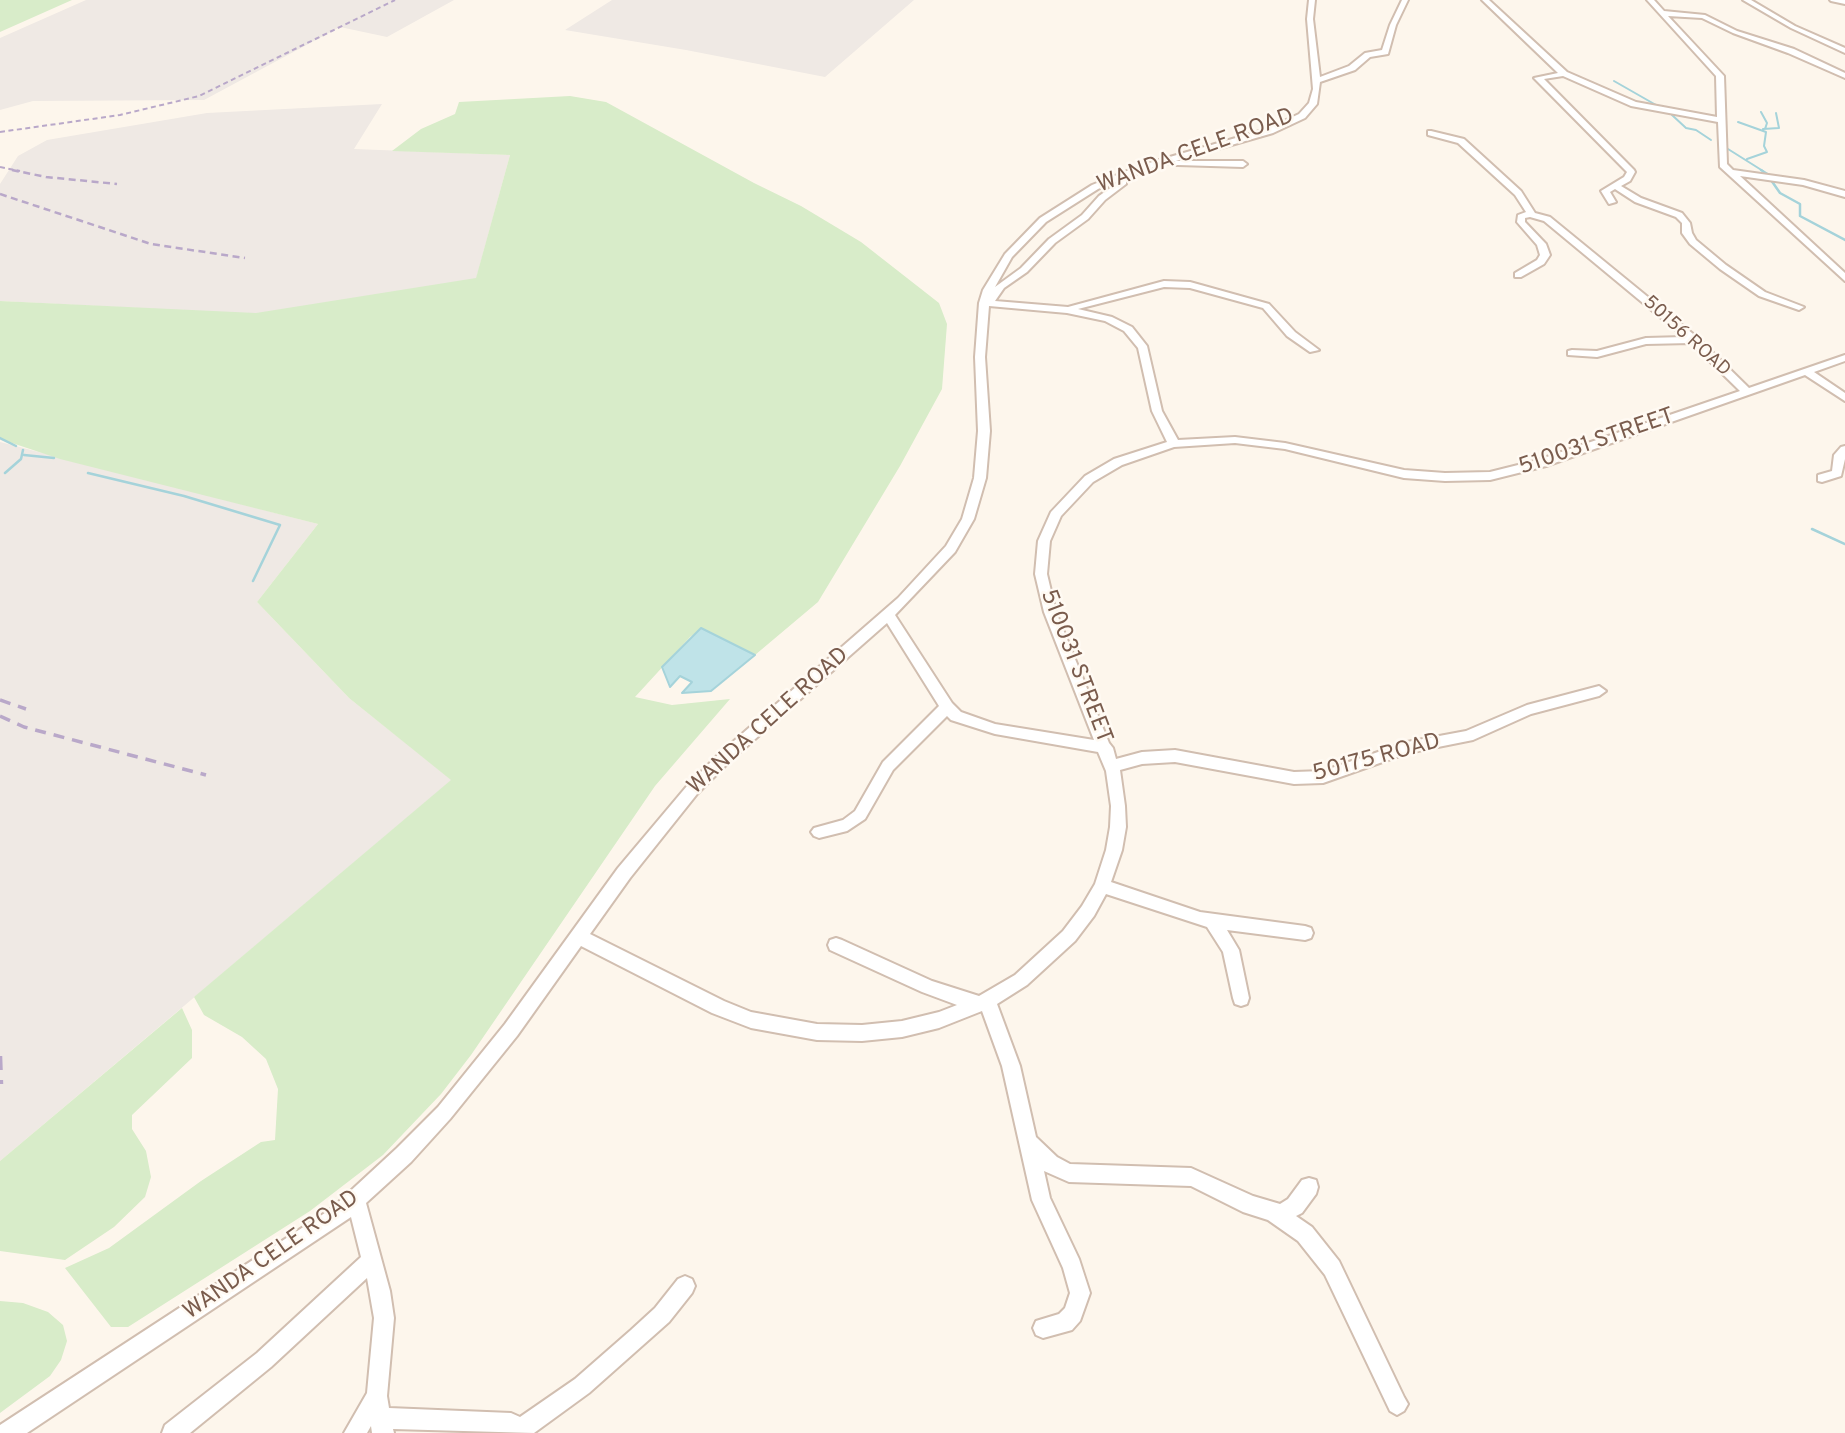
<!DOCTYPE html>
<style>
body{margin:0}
canvas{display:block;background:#fdf6ec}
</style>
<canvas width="1845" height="1433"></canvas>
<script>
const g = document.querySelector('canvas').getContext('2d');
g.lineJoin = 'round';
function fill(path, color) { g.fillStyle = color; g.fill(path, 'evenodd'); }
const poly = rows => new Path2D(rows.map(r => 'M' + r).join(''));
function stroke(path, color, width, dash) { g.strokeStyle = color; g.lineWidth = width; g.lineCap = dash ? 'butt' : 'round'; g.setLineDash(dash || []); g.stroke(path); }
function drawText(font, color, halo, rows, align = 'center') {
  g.font = font + ' Overpass,sans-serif'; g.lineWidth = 5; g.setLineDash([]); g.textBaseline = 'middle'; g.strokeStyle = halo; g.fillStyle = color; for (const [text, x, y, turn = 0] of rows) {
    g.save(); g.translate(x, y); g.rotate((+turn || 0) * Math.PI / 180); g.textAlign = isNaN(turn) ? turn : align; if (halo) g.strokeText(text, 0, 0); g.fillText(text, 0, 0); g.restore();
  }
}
fill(poly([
 [86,0,454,0,387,37,340,27,204,100,33,101,0,110,0,38],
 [612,0,914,0,825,77,686,50,565,30],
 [382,104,354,149,510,155,476,279,256,314,0,301,0,184,18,156,47,140,207,113],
 [0,442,318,524,257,602,349,698,452,780,0,1161]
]), '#efe9e4');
fill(poly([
 [0,0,72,0,0,32],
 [570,96,606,102,754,183,801,206,861,242,939,303,947,324,942,389,900,466,818,602,755,655,701,629,690,637,635,697,672,705,730,699,655,786,471,1055,441,1094,383,1155,310,1211,128,1327,111,1327,65,1268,109,1248,201,1181,261,1142,275,1140,278,1089,266,1059,242,1037,204,1015,194,997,451,780,349,698,257,602,318,524,60,459,0,439,0,301,256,313,476,278,510,155,392,151,421,129,455,114,459,102],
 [182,1008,192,1030,192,1058,132,1115,132,1129,146,1151,151,1177,145,1197,114,1227,65,1260,0,1251,0,1161],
 [0,1301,23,1303,48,1312,63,1325,67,1341,61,1360,50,1376,0,1413]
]), '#d8ecc9');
const water = poly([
 [701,628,755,655,711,691,682,693,692,682,680,676,670,687,662,667,701,628]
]);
fill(water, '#bfe3e8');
stroke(water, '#a5d3da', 2);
stroke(poly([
 [1614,81,1656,105],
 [1761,112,1767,123,1765,129],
 [1672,115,1686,128,1696,130,1711,140],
 [1738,122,1766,132,1764,146,1767,152,1747,159],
 [1763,129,1779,128,1776,113],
 [1728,149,1763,171]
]), '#a5d3da', 2);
stroke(poly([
 [1761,170,1769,175],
 [1771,180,1780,193,1800,204,1800,216,1845,240],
 [0,438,16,446],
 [24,455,54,458],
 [5,473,21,459,23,450],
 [88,473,184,496,280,525,253,581],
 [1812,529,1845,544]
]), '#a5d3da', 2.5);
const minor = poly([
 [1309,0,1315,0,1313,19,1320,77,1349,66,1365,53,1382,50,1390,25,1402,0,1408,0,1396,25,1388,54,1370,57,1355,70,1320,82,1317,104,1305,118,1273,133,1148,169,1098,189,1046,222,1012,257,995,287,1021,268,1049,239,1082,215,1099,196,1123,179,1126,180,1126,184,1105,200,1088,219,1055,243,1027,272,1004,288,995,301,1068,307,1164,281,1190,282,1269,304,1295,332,1319,350,1310,352,1287,336,1263,308,1190,288,1164,287,1078,309,1112,317,1132,327,1147,346,1162,411,1178,440,1235,437,1285,443,1404,470,1445,473,1490,472,1538,460,1740,391,1691,343,1646,344,1597,357,1568,355,1568,351,1572,350,1597,351,1646,338,1684,337,1544,221,1530,217,1525,218,1525,222,1546,244,1550,255,1544,264,1521,277,1515,277,1515,273,1537,260,1540,255,1537,245,1517,222,1518,215,1526,212,1515,195,1458,143,1428,135,1428,131,1431,131,1464,139,1521,191,1535,213,1550,217,1698,338,1749,388,1845,355,1845,361,1814,372,1845,393,1845,401,1805,375,1546,466,1490,480,1445,481,1404,478,1285,449,1235,443,1174,447,1122,465,1093,482,1061,516,1050,541,1047,574,1056,612,1109,743,1113,748,1116,759,1142,752,1175,750,1294,772,1323,771,1407,742,1466,731,1527,705,1599,686,1606,691,1599,696,1531,714,1473,740,1408,753,1323,783,1294,784,1175,762,1142,764,1120,770,1125,806,1126,827,1122,850,1111,882,1200,912,1305,926,1311,928,1313,933,1311,938,1305,940,1227,930,1239,950,1249,998,1247,1004,1241,1006,1235,1004,1233,998,1223,952,1207,927,1106,894,1094,916,1075,941,1027,985,997,1004,1020,1066,1036,1137,1057,1157,1070,1164,1191,1168,1253,1196,1280,1204,1288,1199,1302,1180,1309,1178,1316,1180,1318,1187,1316,1194,1302,1213,1296,1216,1312,1227,1339,1261,1404,1397,1408,1404,1404,1411,1397,1415,1390,1411,1325,1275,1298,1241,1268,1220,1243,1212,1191,1186,1069,1182,1044,1171,1050,1198,1079,1259,1090,1293,1080,1321,1072,1330,1043,1338,1036,1335,1033,1328,1036,1321,1059,1314,1065,1308,1070,1293,1063,1268,1032,1200,1002,1066,982,1011,939,1028,902,1037,862,1041,817,1040,751,1028,712,1013,581,946,517,1036,450,1119,411,1162,366,1203,390,1291,394,1318,387,1396,389,1408,511,1413,520,1417,575,1379,631,1330,655,1308,678,1279,685,1276,692,1279,695,1286,692,1293,669,1322,589,1393,534,1433,393,1429,394,1433,372,1433,371,1426,367,1433,344,1433,367,1393,374,1318,367,1278,271,1367,190,1433,162,1433,165,1425,257,1353,361,1257,351,1217,27,1433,0,1433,0,1425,331,1209,397,1148,438,1107,505,1024,618,868,687,786,719,754,898,598,946,546,962,519,974,478,978,431,975,357,979,303,983,290,1005,254,1040,218,1092,185,1142,165,1267,129,1299,114,1309,103,1313,89,1307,19,1309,0],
 [989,306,1067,313,1105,321,1124,331,1138,348,1152,411,1167,442,1114,459,1085,476,1051,512,1038,541,1035,574,1044,612,1094,740,995,724,961,712,952,703,895,615,955,552,974,519,986,478,990,431,985,357,989,306],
 [887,623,939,706,883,762,855,811,843,820,814,828,811,832,814,836,819,838,847,831,865,819,893,770,947,716,951,720,995,734,1098,752,1106,771,1111,806,1110,827,1106,850,1095,884,1082,906,1063,931,1015,975,979,996,932,981,842,940,836,938,830,940,828,945,830,950,922,992,957,1005,939,1012,902,1021,862,1025,817,1024,751,1012,724,1001,590,934,630,878,697,794,729,762,887,623],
 [1482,0,1489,0,1567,72,1636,102,1717,117,1716,76,1647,0,1654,0,1664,11,1705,15,1737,31,1794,49,1845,73,1845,78,1788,53,1733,33,1702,18,1668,16,1724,76,1727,164,1733,170,1804,180,1845,191,1845,197,1803,185,1740,176,1845,273,1845,281,1720,167,1718,122,1631,106,1563,76,1544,79,1634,170,1635,172,1630,181,1621,186,1641,198,1682,213,1690,223,1692,233,1696,240,1726,265,1765,292,1804,307,1799,310,1759,296,1720,269,1690,244,1682,233,1682,223,1676,217,1635,202,1615,189,1610,192,1616,202,1609,204,1601,191,1624,177,1627,172,1534,78,1558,73,1482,0],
 [1743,0,1751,0,1795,26,1845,48,1845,53,1791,28,1743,0],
 [1830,0,1845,0,1845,4,1831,1,1830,0],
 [1175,161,1243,161,1247,164,1243,167,1178,165,1175,165,1175,161],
 [1845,446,1845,459,1841,476,1822,482,1818,481,1818,475,1832,471,1834,455,1841,447,1845,446]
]);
stroke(minor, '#d1beb0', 4);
fill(minor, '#fff');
stroke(poly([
 [0,132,120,115,199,96,395,0],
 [0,167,20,171]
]), '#b9a8c9', 2, [5, 3.5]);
stroke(poly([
 [12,170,46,177,117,184],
 [0,194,151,244,245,258]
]), '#b9a8c9', 2.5, [7, 4.5]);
stroke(poly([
 [0,700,26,709],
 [0,716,24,727,206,775]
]), '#b9a8c9', 3.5, [11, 8]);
stroke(poly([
 [0,1056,1,1084]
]), '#b9a8c9', 4.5, [14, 10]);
drawText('19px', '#7a5c4d', '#fffaf3', [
 ["50156 ROAD",1686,337,42]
]);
drawText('23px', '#7a5c4d', '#fffaf3', [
 ["WANDA CELE ROAD",1196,152,-20],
 ["510031 STREET",1597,443,-19],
 ["510031 STREET",1075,667,69],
 ["WANDA CELE ROAD",769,722,-42],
 ["50175 ROAD",1377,759,-15],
 ["WANDA CELE ROAD",272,1256,-35]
]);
</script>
